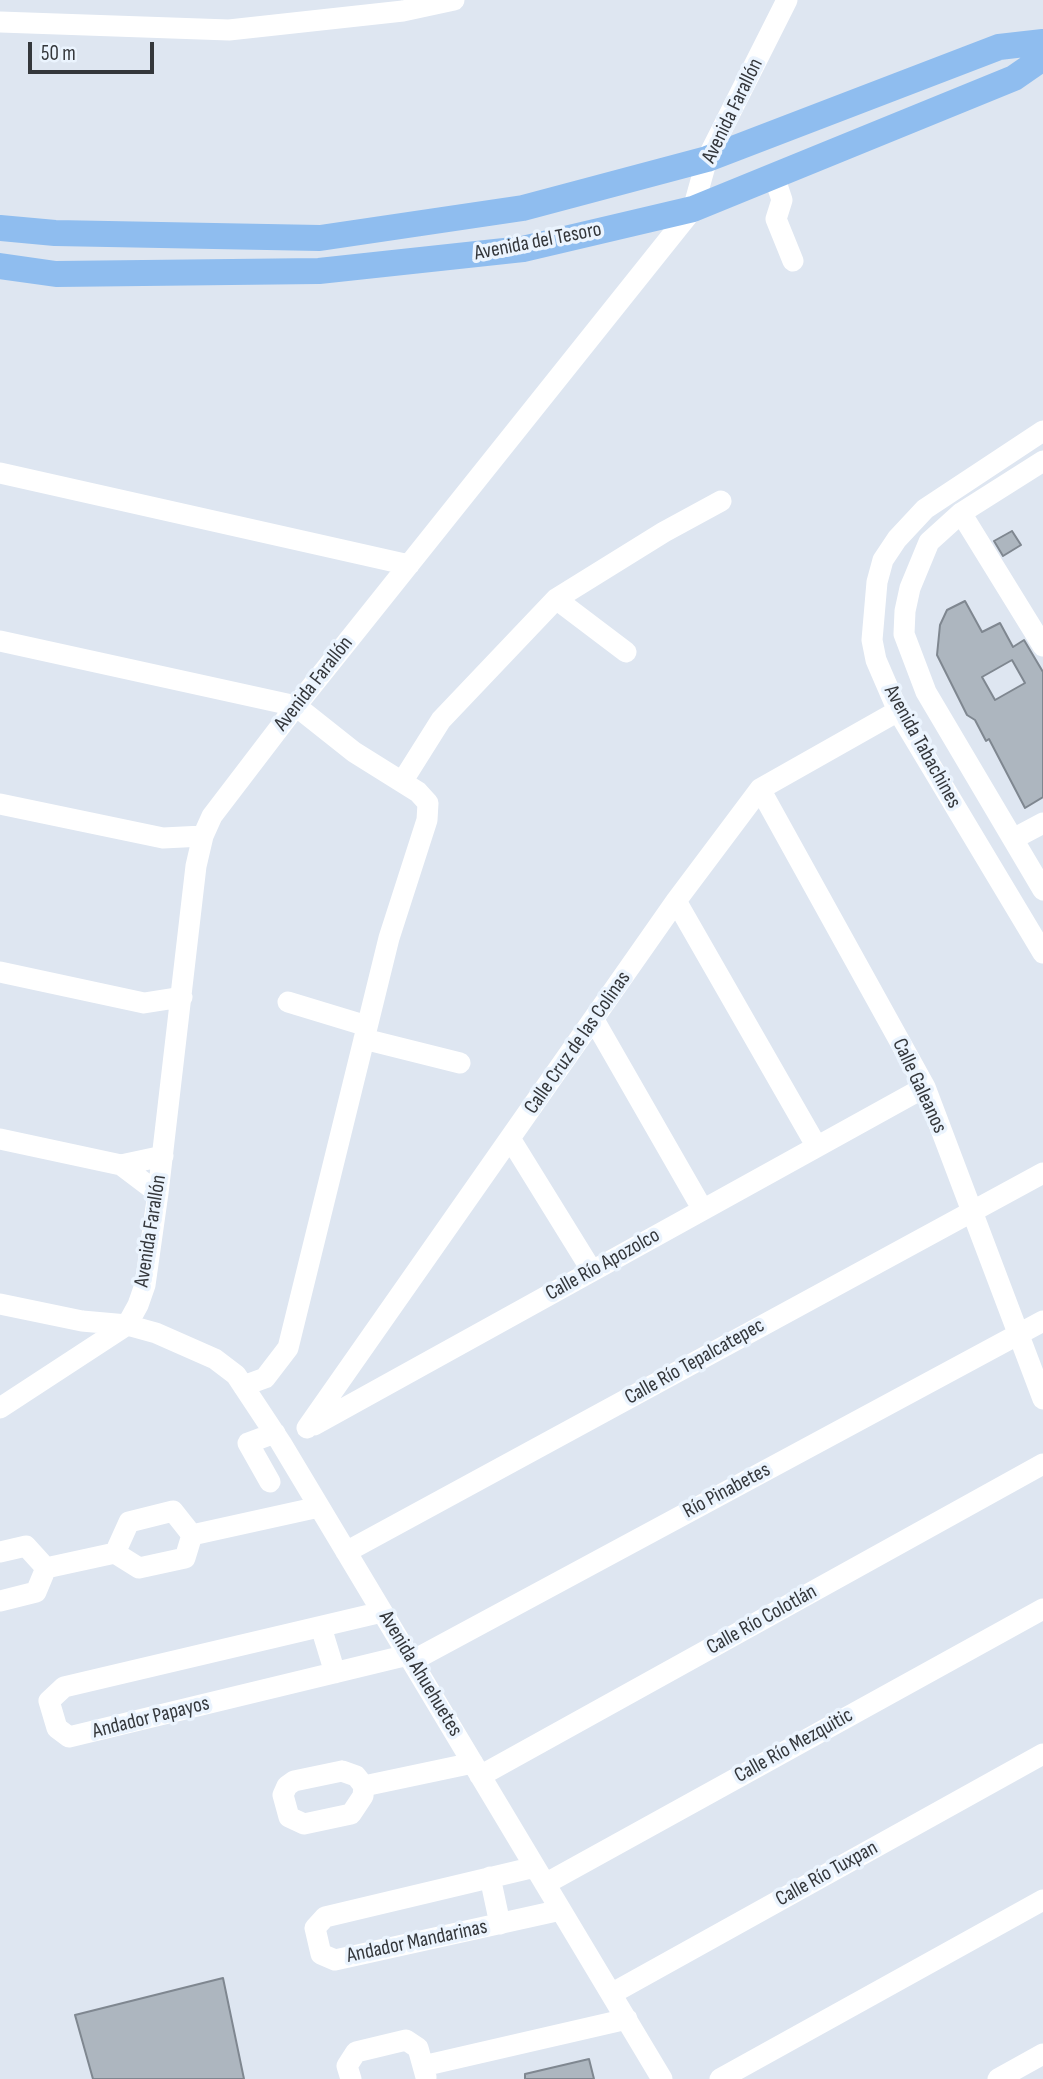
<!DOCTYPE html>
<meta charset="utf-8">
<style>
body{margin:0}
#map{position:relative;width:1043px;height:2079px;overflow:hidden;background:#dee6f1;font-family:"Sofia Sans Condensed",sans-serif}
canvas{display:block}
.scale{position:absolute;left:28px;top:42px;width:126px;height:32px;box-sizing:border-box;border:4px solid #34373b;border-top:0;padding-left:9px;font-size:21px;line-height:24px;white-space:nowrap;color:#34373b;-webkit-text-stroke:5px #ebf4fe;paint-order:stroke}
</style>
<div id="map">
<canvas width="1043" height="2079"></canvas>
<div class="scale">50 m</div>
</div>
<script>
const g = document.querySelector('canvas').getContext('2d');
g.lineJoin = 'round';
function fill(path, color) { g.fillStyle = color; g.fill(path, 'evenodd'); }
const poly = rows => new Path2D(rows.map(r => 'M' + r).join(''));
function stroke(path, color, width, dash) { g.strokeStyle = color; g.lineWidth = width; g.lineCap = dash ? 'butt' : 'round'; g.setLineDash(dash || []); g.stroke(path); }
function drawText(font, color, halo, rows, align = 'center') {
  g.font = font + ' "Sofia Sans Condensed",sans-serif'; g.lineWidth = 7; g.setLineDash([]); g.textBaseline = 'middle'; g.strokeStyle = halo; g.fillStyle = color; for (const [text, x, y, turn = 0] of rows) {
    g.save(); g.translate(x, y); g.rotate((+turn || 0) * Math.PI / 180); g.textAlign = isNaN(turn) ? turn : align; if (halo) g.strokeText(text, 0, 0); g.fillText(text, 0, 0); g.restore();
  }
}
const building = poly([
 [1012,531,1021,545,1003,556,994,541,1012,531],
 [965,601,982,632,1000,623,1013,647,1024,640,1043,672,1043,797,1025,808,989,739,986,741,975,720,967,715,937,655,940,625,947,610,965,601],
 [1012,660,1025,683,995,700,982,677,1012,660],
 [223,1978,244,2079,93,2079,75,2015,223,1978],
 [589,2059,594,2079,525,2079,525,2074,589,2059]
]);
fill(building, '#adb6bf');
stroke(building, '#7f8790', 2);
stroke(poly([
 [0,22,229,30,403,11,454,0],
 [774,176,782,200,776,219,793,261],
 [1043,431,925,509,897,539,883,560,877,582,872,640,876,660,898,711,1043,953],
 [1043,461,961,513,929,542,910,588,905,611,904,634,926,692,1043,890],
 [0,473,409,565],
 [961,513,1043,646],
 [556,599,626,652],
 [0,641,296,706,354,752,418,792,428,803,427,820,389,938,288,1348,265,1378,243,1386],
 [402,782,441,720,556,599,664,532,721,501],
 [760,789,925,1087,1043,1399],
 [0,804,163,838,203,836],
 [1013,839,1043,823],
 [676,901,817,1147],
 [0,972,144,1003,182,997],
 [288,1002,367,1026],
 [594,1020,703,1210],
 [364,1039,460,1063],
 [0,1139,121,1165,163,1156],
 [511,1140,592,1271],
 [121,1165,158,1193],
 [0,1304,82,1321,127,1325,156,1333,215,1359,236,1375,281,1443,662,2079],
 [0,1408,127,1325,138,1305,145,1285,158,1193,196,866,203,836,212,816,296,706,693,209,707,159,787,0],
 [314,1425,925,1087],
 [307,1428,676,901,760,789,898,711],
 [270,1482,248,1443,275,1433],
 [192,1535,319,1507],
 [0,1552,26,1546,46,1568],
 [346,1552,1043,1173],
 [115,1553,129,1522,173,1511,192,1535],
 [46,1568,115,1553,139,1568,185,1558,192,1535],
 [0,1601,36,1592,46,1568],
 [382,1612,64,1687,49,1701,57,1728,69,1737,408,1655],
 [321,1627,335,1673],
 [412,1661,1043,1321],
 [342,1771,356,1776,364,1786,363,1796,351,1814,304,1824,289,1817,283,1795,287,1786,294,1781,342,1771],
 [480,1776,1043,1464],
 [364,1786,473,1763],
 [535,1867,325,1917,315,1928,321,1954,335,1960,561,1910],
 [490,1877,500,1924],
 [545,1884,1043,1609],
 [611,1994,1043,1754],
 [423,2066,627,2019],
 [351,2079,347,2066,356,2052,406,2040,418,2048,426,2077],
 [720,2079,1043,1900],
 [998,2079,1043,2054]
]), '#fff', 21);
stroke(poly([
 [0,228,55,233,320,238,523,208,707,159,999,47,1043,42],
 [0,266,56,274,319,271,523,249,693,209,1014,78,1043,58]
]), '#8fbdef', 26);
drawText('21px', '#34373b', '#ebf4fe', [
 ["Avenida Farallón",733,111,-64],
 ["Avenida del Tesoro",538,242,-11],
 ["Avenida Farallón",314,684,-52],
 ["Avenida Tabachines",922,747,61],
 ["Calle Cruz de las Colinas",578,1043,-55],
 ["Calle Galeanos",919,1086,65],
 ["Avenida Farallón",151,1231,-81],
 ["Calle Río Apozolco",603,1265,-29],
 ["Calle Río Tepalcatepec",695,1362,-29],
 ["Río Pinabetes",727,1491,-28],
 ["Calle Río Colotlán",762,1620,-29],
 ["Avenida Ahuehuetes",420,1674,59],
 ["Andador Papayos",151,1718,-14],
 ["Calle Río Mezquitic",794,1746,-29],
 ["Calle Río Tuxpan",827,1874,-29],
 ["Andador Mandarinas",417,1942,-12]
]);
</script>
